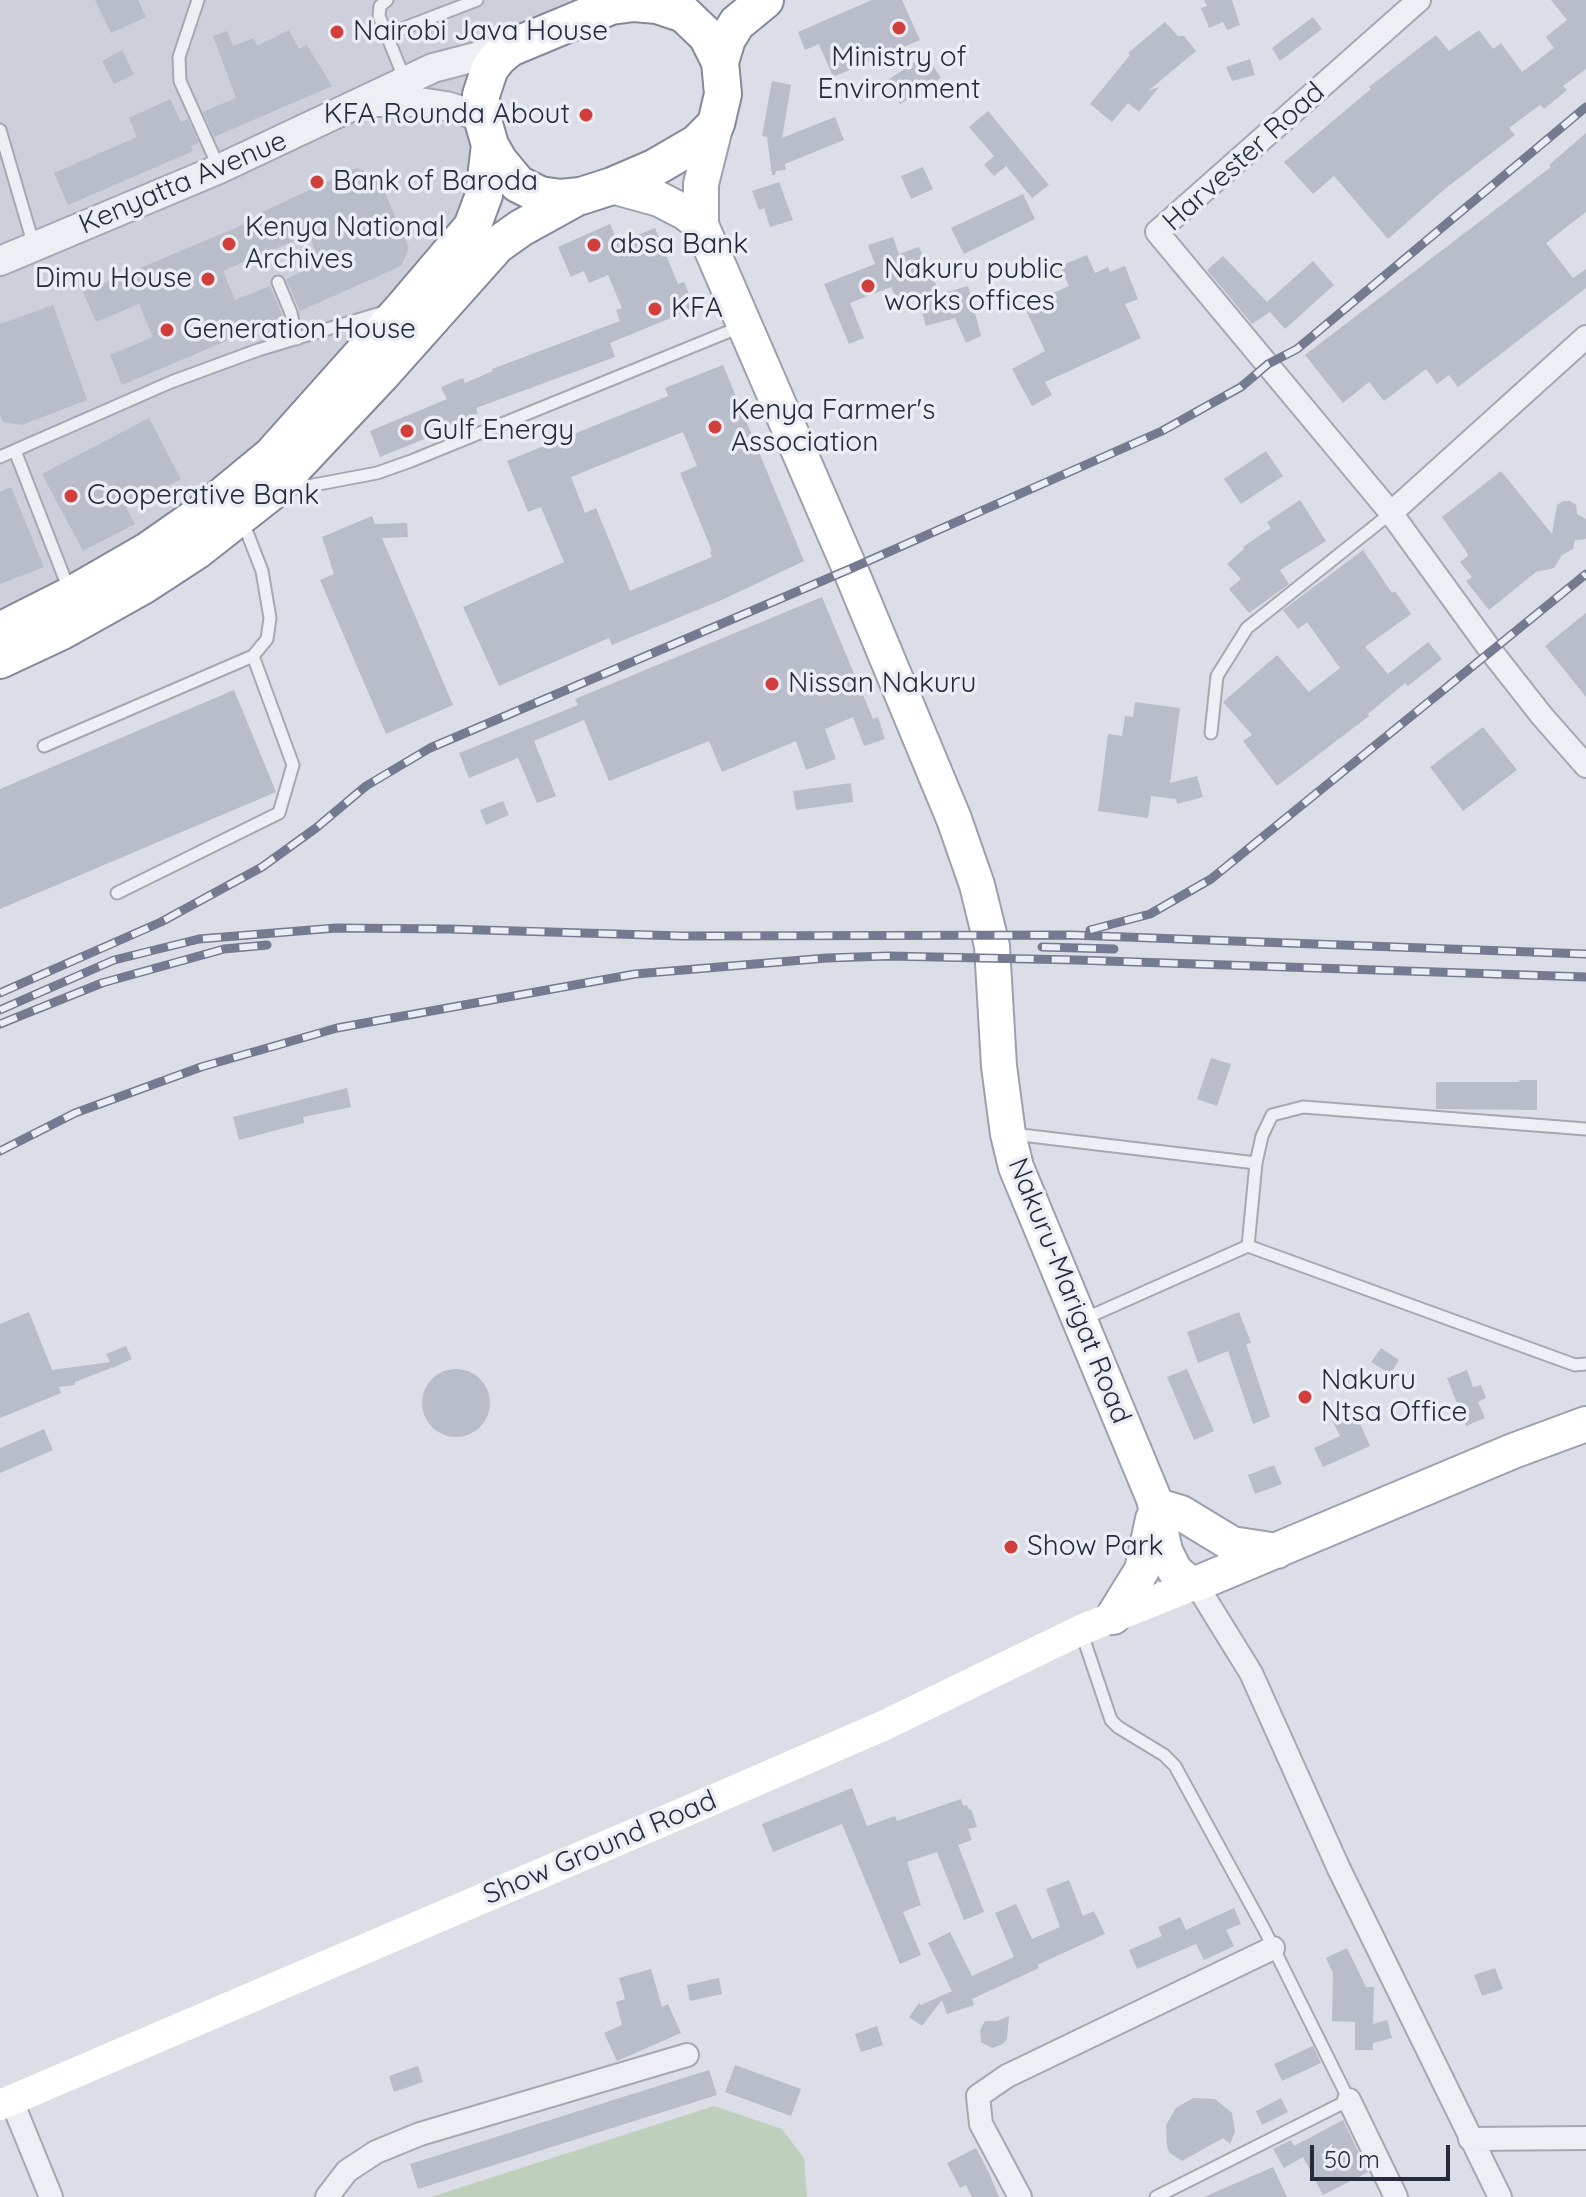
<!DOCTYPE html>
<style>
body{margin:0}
#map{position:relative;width:1586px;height:2197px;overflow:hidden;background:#dbdee6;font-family:Quicksand,sans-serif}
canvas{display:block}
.scale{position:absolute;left:1310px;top:2145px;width:140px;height:36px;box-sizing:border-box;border:4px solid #252a3d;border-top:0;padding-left:10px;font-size:24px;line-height:28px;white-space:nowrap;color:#252a3d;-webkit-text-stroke:6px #ebedf4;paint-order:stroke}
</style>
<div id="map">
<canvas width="1586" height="2197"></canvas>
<div class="scale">50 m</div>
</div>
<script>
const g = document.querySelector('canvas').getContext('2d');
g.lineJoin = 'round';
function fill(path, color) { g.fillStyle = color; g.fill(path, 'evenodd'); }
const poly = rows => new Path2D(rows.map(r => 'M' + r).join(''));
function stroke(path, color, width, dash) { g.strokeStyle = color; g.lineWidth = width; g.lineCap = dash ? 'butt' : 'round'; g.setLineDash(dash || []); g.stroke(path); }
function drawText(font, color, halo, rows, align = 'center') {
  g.font = font + ' Quicksand,sans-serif'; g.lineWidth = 7; g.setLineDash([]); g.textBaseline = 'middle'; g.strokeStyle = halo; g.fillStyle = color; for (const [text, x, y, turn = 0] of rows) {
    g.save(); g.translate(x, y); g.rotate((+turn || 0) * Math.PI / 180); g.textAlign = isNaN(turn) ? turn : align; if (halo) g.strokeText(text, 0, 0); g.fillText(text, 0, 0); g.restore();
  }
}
fill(poly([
 [0,0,625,0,498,60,494,198,253,469,0,636]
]), '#cdd0db');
fill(poly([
 [714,2106,782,2129,804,2158,807,2197,431,2197]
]), '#bed0bc');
fill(poly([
 [95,0,138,0,146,17,111,33],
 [872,0,902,0,920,40,833,77,819,44,805,50,798,32],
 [1204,0,1232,0,1240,25,1227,30,1223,22,1209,28,1201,8,1207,6],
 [1551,0,1586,0,1586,69,1563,86,1567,90,1544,109,1540,105,1509,128,1515,135,1446,188,1388,239,1334,176,1313,194,1284,162,1371,89,1369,87,1436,35,1449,51,1479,30,1493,49,1501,43,1522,72,1554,48,1546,37,1567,20],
 [1313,17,1322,29,1280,61,1272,48],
 [1165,22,1178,36,1184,36,1196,51,1148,91,1159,87,1139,112,1128,103,1112,122,1090,104,1130,55,1128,53],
 [289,30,299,49,307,45,332,86,214,137,203,112,236,98,213,36,227,31,233,46,254,38,257,46],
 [122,50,134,74,114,84,102,61],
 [926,55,941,78,900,104,886,81],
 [1250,59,1255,75,1232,81,1226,67],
 [772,81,791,85,782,138,835,117,844,140,785,164,786,170,776,171,775,175,772,175,767,137,762,136],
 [170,99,181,122,188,119,199,143,191,146,193,151,68,205,54,173,137,137,129,118],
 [988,111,1049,185,1032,198,1006,166,994,176,984,165,994,156,969,127],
 [1586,133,1586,212,1546,243,1573,278,1586,269,1586,288,1458,387,1449,375,1437,384,1426,369,1384,401,1369,382,1343,403,1305,355,1551,167,1549,165],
 [923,167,933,189,911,199,901,176],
 [357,168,378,177,409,248,401,266,300,311,286,279,320,264,309,235,265,253,223,271,235,300,270,286,283,317,122,385,110,355,153,337,139,304,96,322,83,292,259,218,258,214],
 [779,182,793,220,770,227,764,208,759,210,752,191],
 [1023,194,1035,219,964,254,951,228],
 [610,224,618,243,655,228,678,284,684,282,695,308,610,343,615,357,476,408,478,413,443,428,444,431,380,457,370,431,447,399,441,387,463,378,465,383,493,371,492,369,620,321,616,310,622,308,608,275,589,283,584,271,571,277,558,247],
 [893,237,899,254,919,247,940,294,968,286,981,336,966,343,955,318,926,326,918,297,900,306,891,287,850,303,864,338,849,344,824,284,875,264,868,245],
 [1087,255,1095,273,1108,267,1110,272,1125,266,1138,299,1125,304,1141,338,1045,382,1052,395,1032,406,1012,369,1045,351,1024,306,1069,286,1060,266],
 [1223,256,1267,302,1313,261,1334,285,1285,329,1270,312,1252,324,1207,270],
 [53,305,87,400,22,425,3,422,0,415,0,324],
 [723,365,804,561,724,599,612,645,609,638,499,686,463,607,564,562,541,507,528,512,507,461,668,396,665,388],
 [683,432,697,466,680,473,712,551,710,552,712,557,630,591,596,508,585,513,571,477],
 [149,418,181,479,126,507,135,524,83,551,42,474],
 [1266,451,1283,476,1241,504,1224,479],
 [1501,471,1552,534,1557,505,1563,501,1570,501,1576,505,1577,514,1586,519,1586,539,1575,540,1573,549,1562,555,1554,568,1536,572,1489,610,1466,581,1472,577,1460,562,1468,556,1466,551,1442,517],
 [11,487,44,567,0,584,0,492],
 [1300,500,1326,541,1280,570,1289,584,1249,613,1229,589,1241,579,1227,564,1244,549,1243,547,1271,528,1267,522],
 [372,516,375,524,407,523,408,537,382,538,453,705,386,734,320,580,334,574,322,537],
 [1363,550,1392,593,1395,591,1411,614,1365,647,1388,674,1428,642,1442,659,1408,686,1405,683,1368,714,1369,716,1277,786,1243,741,1252,735,1223,702,1277,655,1309,692,1340,668,1307,622,1298,629,1283,610],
 [822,597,873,719,878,717,885,739,864,746,853,717,825,729,836,759,806,770,796,741,722,772,709,741,609,781,584,720,534,741,556,796,537,803,518,758,469,778,459,753,578,705,575,699],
 [1586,613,1586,697,1545,646],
 [234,690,276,792,0,909,0,789],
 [1135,702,1180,708,1170,783,1197,776,1203,797,1177,804,1176,799,1151,796,1148,818,1098,811,1108,734,1122,736,1125,716,1133,717],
 [1483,727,1517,770,1463,811,1430,767],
 [851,783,853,802,796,810,793,791],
 [503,801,509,815,486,825,480,810],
 [1211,1058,1231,1064,1217,1106,1197,1099],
 [1519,1080,1537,1080,1537,1110,1436,1109,1436,1082,1520,1082],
 [347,1088,351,1107,303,1117,304,1123,239,1140,233,1117],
 [29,1312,52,1370,110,1362,106,1354,126,1346,132,1359,112,1368,110,1365,111,1368,75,1382,75,1385,59,1387,61,1393,0,1418,0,1324],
 [1239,1312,1251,1343,1246,1344,1270,1417,1253,1424,1228,1351,1198,1363,1187,1332],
 [1381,1348,1399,1360,1390,1374,1371,1362],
 '422 1403a34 34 0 1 1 68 0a34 34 0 1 1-68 0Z',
 [1187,1369,1214,1431,1194,1440,1167,1377],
 [1467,1370,1473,1387,1481,1385,1486,1398,1478,1402,1485,1418,1466,1426,1447,1378],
 [1354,1410,1370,1446,1323,1467,1314,1448,1340,1436,1332,1420],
 [44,1429,53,1450,0,1473,0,1448],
 [1274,1465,1282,1484,1255,1494,1248,1475],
 [852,1788,867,1826,895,1816,897,1821,961,1799,963,1806,967,1805,969,1810,971,1809,977,1827,968,1829,972,1840,958,1845,984,1912,964,1920,937,1852,907,1862,921,1905,903,1912,921,1955,900,1964,842,1824,773,1852,762,1824],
 [1069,1880,1083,1916,1094,1911,1105,1934,1037,1965,1039,1968,972,1999,974,2005,947,2014,942,2000,922,2026,909,2017,919,2003,921,2005,952,1991,928,1943,950,1932,972,1976,1014,1957,995,1913,1016,1904,1032,1939,1060,1927,1046,1889],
 [1234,1908,1241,1924,1226,1930,1234,1946,1204,1960,1196,1944,1137,1969,1129,1950,1162,1936,1158,1927,1180,1917,1186,1930],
 [1347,1948,1366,1987,1374,1987,1373,2024,1387,2020,1392,2038,1373,2043,1373,2050,1355,2050,1355,2022,1332,2021,1333,1973,1326,1958],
 [1495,1968,1503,1989,1482,1996,1474,1975],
 [651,1969,662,2007,668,2004,681,2033,617,2061,604,2033,622,2025,616,2002,625,1999,619,1978],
 [719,1978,722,1994,690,2001,687,1985],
 [1009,2016,1007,2039,1003,2044,992,2048,981,2042,980,2030,985,2021,997,2021],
 [877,2026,883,2045,861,2052,855,2034],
 [1313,2046,1321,2063,1282,2081,1274,2064],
 [735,2065,801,2089,791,2116,725,2092],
 [418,2066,423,2082,394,2092,389,2076],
 [709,2070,717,2095,418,2189,410,2164],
 [1193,2098,1215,2099,1232,2113,1235,2132,1230,2144,1223,2138,1182,2161,1170,2153,1167,2147,1166,2125,1176,2108],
 [1281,2098,1288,2112,1262,2125,1256,2111],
 [1343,2120,1368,2172,1323,2195,1303,2157,1284,2168,1273,2149,1291,2140,1294,2146],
 [976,2148,989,2173,999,2197,972,2197,966,2185,960,2188,947,2163],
 [1273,2167,1287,2197,1204,2197]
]), '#b9bcc9');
const service = poly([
 [198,0,179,57,180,81,219,168],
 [387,0,380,6,379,16,405,80],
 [386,35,477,0],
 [0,130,34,246],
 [278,282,291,313,297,339],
 [15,451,70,592],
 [0,457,171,382,258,350,384,312],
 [287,490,377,473,411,461,740,327],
 [1211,733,1217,676,1247,628,1391,513],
 [44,746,253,656,267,639,270,618,262,571,243,522],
 [117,893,279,813,293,765,253,656],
 [1013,1134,1256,1163,1262,1136,1272,1115,1303,1107,1586,1129],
 [1248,1246,1256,1163],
 [1084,1319,1248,1246,1575,1365,1586,1364],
 [1081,1631,1111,1720,1118,1727,1164,1755,1175,1766,1264,1929,1349,2100,1156,2197]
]);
const minor = poly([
 [1586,337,1391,513,1491,651,1542,716,1586,766],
 [1391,513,1157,232,1419,0],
 [1196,1584,1251,1673,1339,1869,1500,2197],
 [11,2099,51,2197],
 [1349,2100,1396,2197],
 [1470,2139,1586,2138],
 [327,2197,347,2171,376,2152,420,2134,687,2055],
 [1020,2197,981,2124,978,2096,1007,2076,1273,1948]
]);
const tertiary = poly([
 [370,102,419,102,446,106,482,117],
 [0,261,219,169,433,68,510,48]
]);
const primary = poly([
 [716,124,701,184,701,225,850,569,954,819,977,885,992,946,999,1066,1008,1134,1016,1167,1154,1499,1165,1551,1175,1571,1187,1581,1196,1584,1513,1451,1586,1424],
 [612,186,659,199,686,213,701,225],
 [1161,1507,1181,1513,1232,1544,1277,1551],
 [1113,1617,1142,1570,1153,1519]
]);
const trunk = poly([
 [720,62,707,36,684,14,657,5,634,3,611,6,510,48,499,57,490,68,481,95,482,117,490,145,499,161,518,184,540,195,560,198,581,196,612,186,654,168,697,143,716,124,723,94,720,62,727,39,737,23,765,0],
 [0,631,71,595,149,550,202,513,271,456,404,307,472,227,484,195,490,145],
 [0,660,60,632,144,585,196,551,271,492,382,374,497,245,521,228,579,196]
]);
stroke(service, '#a4a8b3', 15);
stroke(minor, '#a4a8b3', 26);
stroke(tertiary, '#a4a8b3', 32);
stroke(primary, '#9aa0b2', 38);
stroke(trunk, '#83899d', 40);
stroke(service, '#eeeff5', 11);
stroke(minor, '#eeeff5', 22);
stroke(tertiary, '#eeeff5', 28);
stroke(poly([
 [0,2105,694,1808,885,1725,1081,1630,1196,1584]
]), '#fff', 30);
stroke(primary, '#fff', 34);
stroke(trunk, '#fff', 36);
const rail = poly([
 [1090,930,1150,914,1211,879,1586,574],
 [1042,947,1114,949],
 [0,993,161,922,262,867,316,828,366,786,430,748,850,569,1162,431,1241,387,1268,364,1297,349,1586,107],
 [0,1010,114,960,199,939,336,928,449,929,683,936,1071,935,1586,954],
 [0,1024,102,983,224,949,267,945],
 [0,1151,75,1113,201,1067,337,1028,635,974,827,958,888,956,1076,960,1586,977]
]);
stroke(rail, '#757a90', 9);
stroke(rail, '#ebedf4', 6, [18]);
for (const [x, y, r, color] of [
 [899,28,8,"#d13e3b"],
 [337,32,8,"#d13e3b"],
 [586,115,8,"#d13e3b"],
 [317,182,8,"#d13e3b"],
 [229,244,8,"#d13e3b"],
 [594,245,8,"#d13e3b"],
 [208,279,8,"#d13e3b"],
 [868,286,8,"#d13e3b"],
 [655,309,8,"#d13e3b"],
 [167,330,8,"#d13e3b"],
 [715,427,8,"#d13e3b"],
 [407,431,8,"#d13e3b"],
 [71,496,8,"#d13e3b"],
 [772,684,8,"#d13e3b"],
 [1305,1397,8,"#d13e3b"],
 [1011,1547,8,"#d13e3b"]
]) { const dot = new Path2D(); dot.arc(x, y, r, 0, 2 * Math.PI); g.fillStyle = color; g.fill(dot); stroke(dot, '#ebedf4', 3); }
drawText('28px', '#252a3d', '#ebedf4', [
 ["Nairobi Java House",353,32],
 ["Ministry of",899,58,"center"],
 ["Environment",899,90,"center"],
 ["KFA Rounda About",570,115,"right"],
 ["Bank of Baroda",333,182],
 ["Kenya National",245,228],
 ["Archives",245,260],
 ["absa Bank",610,245],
 ["Nakuru public",884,270],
 ["works offices",884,302],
 ["Dimu House",192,279,"right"],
 ["KFA",671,309],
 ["Generation House",183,330],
 ["Kenya Farmer's",731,411],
 ["Association",731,443],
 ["Gulf Energy",423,431],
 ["Cooperative Bank",87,496],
 ["Nissan Nakuru",788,684],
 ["Nakuru",1321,1381],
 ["Ntsa Office",1321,1413],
 ["Show Park",1027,1547]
], 'left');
drawText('28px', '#252a3d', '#ebedf4', [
 ["Harvester Road",1244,157,-42],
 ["Kenyatta Avenue",183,183,-23],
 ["Nakuru-Marigat Road",1069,1291,68],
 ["Show Ground Road",600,1848,-23]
]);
</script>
